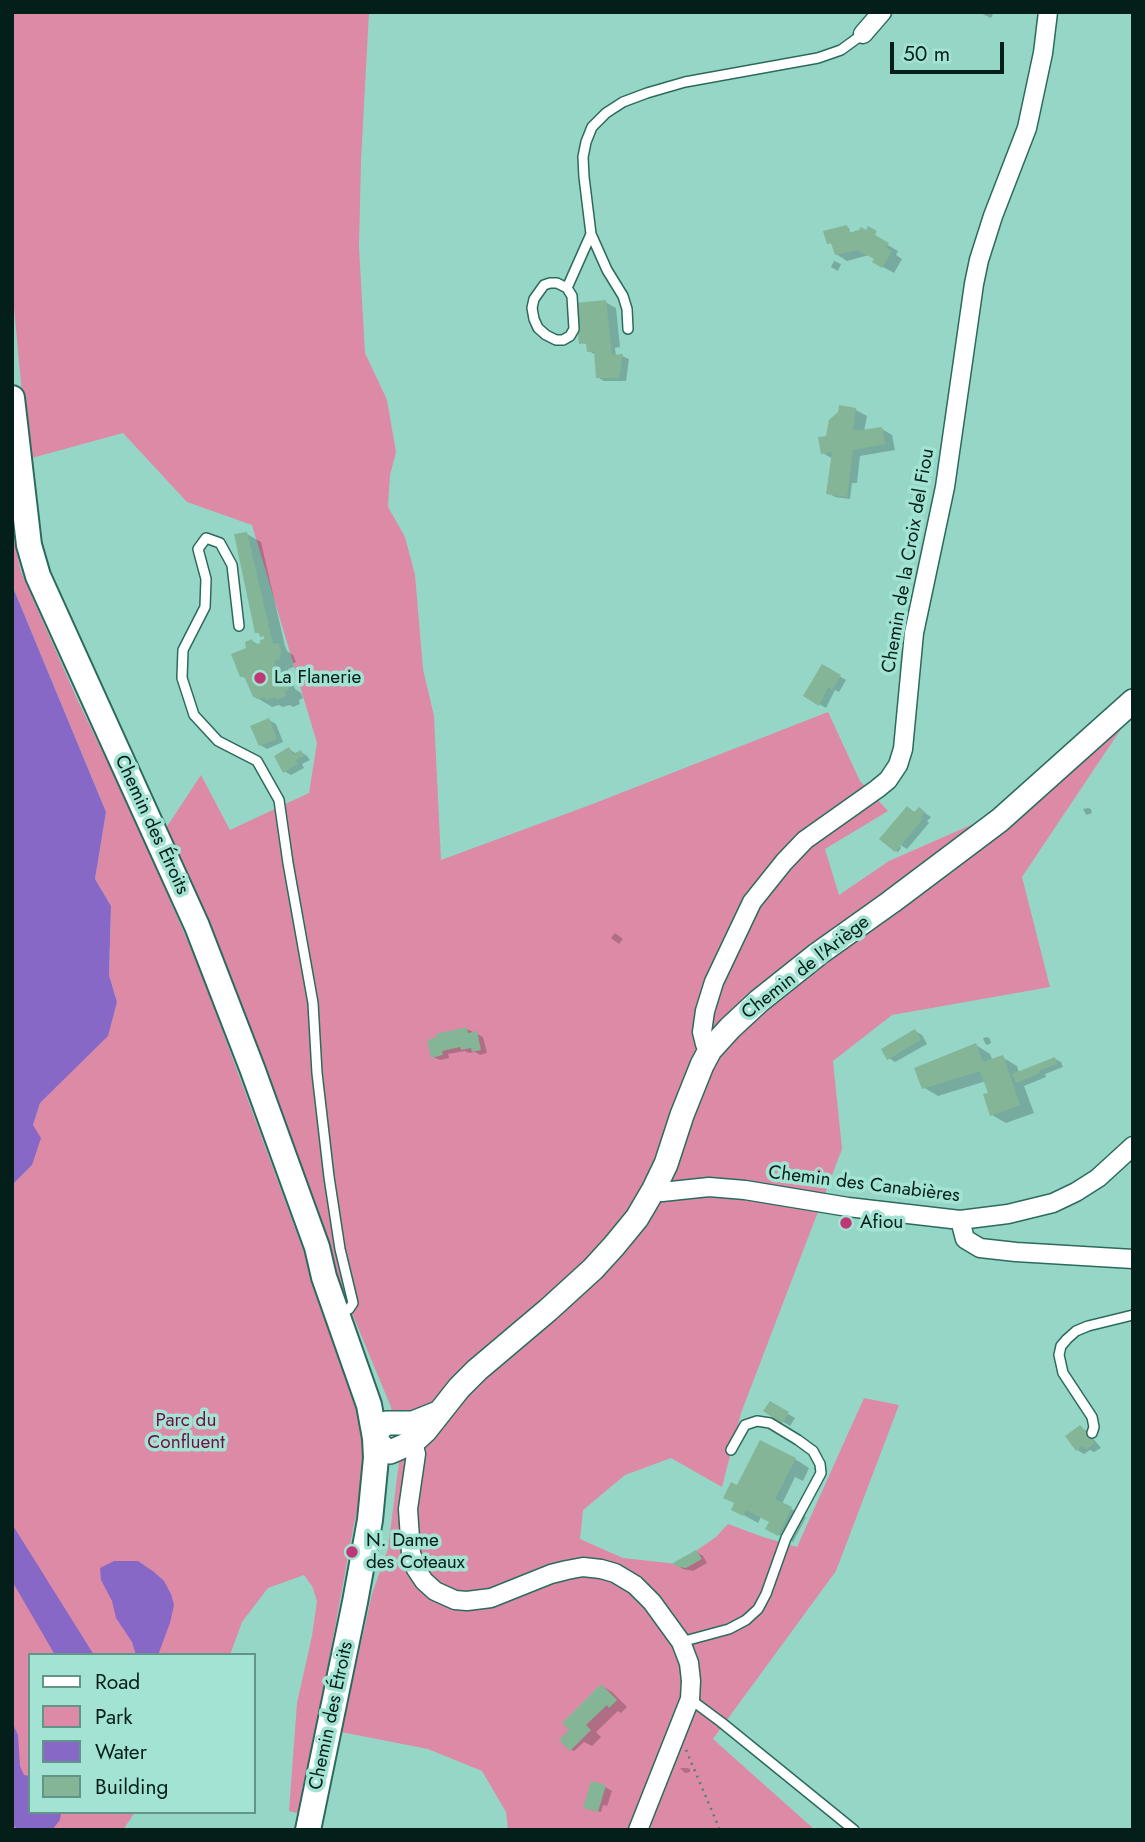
<!DOCTYPE html>
<meta charset="utf-8">
<style>
body{margin:0}
#map{position:relative;width:1145px;height:1842px;overflow:hidden;background:#96d6c7;font-family:Jost,sans-serif}
canvas{display:block}
.frame{position:absolute;inset:0;border:14px solid #041e19;pointer-events:none}
.legend{position:absolute;left:28px;top:1653px;width:228px;height:161px;box-sizing:border-box;background:#a3e3d3;border:2px solid #639489;margin:0;padding:9px 12px;list-style:none;font-size:21px;color:#041e19}
.legend li{display:flex;align-items:center;gap:14px;height:35px}
.legend b{width:35px;border:2px solid #639489}
.scale{position:absolute;left:890px;top:42px;width:114px;height:32px;box-sizing:border-box;border:4px solid #041e19;border-top:0;padding-left:9px;font-size:21px;line-height:24px;white-space:nowrap;color:#041e19;-webkit-text-stroke:5px #a3e3d3;paint-order:stroke}
</style>
<div id="map">
<canvas width="1145" height="1842"></canvas>
<div class="frame"></div>
<ul class="legend">
<li><b style="height:9px;background:#fff"></b>Road</li>
<li><b style="height:19px;background:#dd8aa7"></b>Park</li>
<li><b style="height:19px;background:#8868c7"></b>Water</li>
<li><b style="height:19px;background:#84b597"></b>Building</li>
</ul>
<div class="scale">50 m</div>
</div>
<script>
const g = document.querySelector('canvas').getContext('2d');
g.lineJoin = 'round';
function fill(path, color) { g.fillStyle = color; g.fill(path, 'evenodd'); }
const poly = rows => new Path2D(rows.map(r => 'M' + r).join(''));
function stroke(path, color, width, dash) { g.strokeStyle = color; g.lineWidth = width; g.lineCap = dash ? 'butt' : 'round'; g.setLineDash(dash || []); g.stroke(path); }
function drawText(font, color, halo, rows, align = 'center') {
  g.font = font + ' Jost,sans-serif'; g.lineWidth = 7; g.setLineDash([]); g.textBaseline = 'middle'; g.strokeStyle = halo; g.fillStyle = color; for (const [text, x, y, turn = 0] of rows) {
    g.save(); g.translate(x, y); g.rotate((+turn || 0) * Math.PI / 180); g.textAlign = isNaN(turn) ? turn : align; if (halo) g.strokeText(text, 0, 0); g.fillText(text, 0, 0); g.restore();
  }
}
fill(poly([
 [12,12,369,12,361,161,359,247,365,353,387,400,396,452,390,475,388,507,405,537,415,575,423,669,434,716,441,860,590,805,828,712,860,781,888,811,825,849,839,895,889,861,989,817,1133,711,1022,877,1050,987,892,1015,833,1061,842,1149,741,1413,722,1487,671,1458,625,1475,583,1510,580,1539,623,1558,677,1564,716,1537,728,1524,763,1537,797,1547,864,1398,899,1405,836,1571,713,1739,815,1830,508,1830,506,1812,482,1771,428,1749,341,1732,372,1594,388,1549,399,1462,391,1407,332,1265,166,828,201,775,230,830,309,793,317,743,252,525,187,502,123,433,28,459,12,286],
 [12,531,21,572,36,606,77,699,131,811,199,967,352,1383,364,1433,365,1476,353,1529,301,1814,289,1811,297,1703,312,1636,317,1601,312,1586,304,1575,268,1588,242,1622,230,1655,30,1655,30,1812,135,1812,123,1830,12,1830,12,1185,32,1165,33,1125,40,1103,107,1036,117,1002,109,975,111,906,95,879,106,812,12,585]
]), '#dd8aa7');
fill(poly([
 [12,585,106,812,95,879,111,906,109,975,117,1002,108,1036,40,1103,33,1125,41,1138,32,1165,12,1185],
 [12,1524,94,1655,55,1655,12,1581],
 [114,1561,138,1561,154,1572,164,1581,171,1594,174,1605,170,1623,158,1655,136,1655,132,1642,116,1618,112,1601,101,1580,100,1568],
 [12,1722,18,1735,20,1766,24,1775,30,1776,30,1812,61,1812,60,1820,52,1830,18,1830,12,1824]
]), '#8868c7');
fill(poly([
 [978,12,994,12,991,18],
 [847,227,849,228,850,233,862,230,898,251,896,255,902,259,894,273,874,262,876,259,869,255,847,261,836,254,833,244,829,243],
 [834,261,841,264,838,271,831,267],
 [605,302,616,308,620,347,615,348,616,356,622,356,629,359,626,381,604,381,597,377,601,358,589,351,588,344,581,343],
 [841,407,856,410,867,416,864,431,882,429,892,435,895,450,860,456,857,483,852,483,850,499,835,497,828,493,833,459,823,453,840,413],
 [247,534,261,542,285,646,287,651,293,655,296,662,293,663,294,667,288,669,295,689,301,693,303,698,299,700,300,704,293,707,290,705,283,707,279,705,272,707,254,696,248,679,241,676,252,641,259,645,268,639,257,632],
 [823,667,846,680,839,692,835,690,826,708,806,696],
 [269,720,276,724,283,742,267,749,260,745],
 [289,749,295,753,301,752,307,756,310,760,302,764,304,768,291,775,284,771],
 [908,808,916,813,919,809,931,817,927,821,929,823,907,849,899,844,901,848,898,852,896,851],
 [1088,808,1091,809,1092,813,1087,815,1085,813,1083,809],
 [615,933,623,939,619,944,611,938],
 [467,1029,483,1037,487,1053,480,1055,475,1052,469,1053,465,1051,448,1054,449,1058,440,1060,433,1057],
 [915,1031,922,1035,927,1044,895,1062,889,1058],
 [987,1037,990,1039,991,1043,987,1045,985,1043,983,1038],
 [976,1045,990,1054,993,1061,1002,1057,1017,1066,1019,1073,1055,1059,1061,1062,1063,1067,1045,1074,1046,1077,1024,1086,1034,1113,1006,1123,992,1115,990,1094,986,1081,938,1096,923,1087],
 [770,1403,795,1418,790,1426,765,1411],
 [1080,1427,1087,1431,1101,1448,1094,1452,1090,1450,1084,1454,1077,1450],
 [795,1459,809,1468,803,1481,795,1477,782,1504,806,1517,793,1542,767,1529,771,1522,761,1517,758,1523,733,1509,738,1488],
 [696,1552,703,1556,707,1563,693,1571,683,1569,676,1565],
 [602,1686,612,1692,627,1707,621,1713,618,1711,596,1732,601,1737,592,1746,584,1742,574,1751,571,1750],
 [680,1768,687,1768,690,1769,690,1772,685,1773],
 [605,1787,612,1791,607,1806,603,1805,601,1812,588,1809]
]), '#0003');
fill(poly([
 [847,225,849,233,859,230,861,227,866,230,868,226,877,231,875,235,889,243,886,248,892,251,882,268,872,262,874,259,857,250,835,255,831,243,827,244,823,231],
 [606,300,612,355,623,354,619,378,596,378,594,351,587,352,586,343,579,344,575,303],
 [839,405,856,408,853,431,882,427,885,444,853,450,847,497,826,494,832,452,821,454,818,437,826,436,829,420,838,412],
 [247,532,271,636,273,640,272,643,279,644,282,654,279,655,280,659,274,661,282,684,287,682,289,690,285,692,286,696,277,700,276,697,266,700,265,697,256,699,255,697,253,697,244,676,240,677,231,654,246,648,245,642,252,639,254,645,260,643,260,640,264,639,264,636,260,637,259,633,255,633,234,534],
 [822,664,841,675,832,690,828,687,819,706,803,696],
 [269,718,277,739,259,746,250,726],
 [289,747,293,754,301,750,304,756,296,760,298,764,283,773,274,756],
 [907,806,914,812,919,807,925,812,921,817,923,819,895,852,879,839],
 [467,1027,468,1033,477,1031,481,1050,472,1052,471,1048,461,1050,460,1047,442,1051,443,1055,431,1058,427,1040,437,1037,436,1034],
 [915,1029,921,1040,887,1060,881,1049],
 [976,1043,983,1062,1003,1055,1020,1105,990,1116,983,1094,988,1093,980,1071,922,1089,914,1068],
 [1055,1057,1057,1064,1040,1070,1040,1073,1016,1083,1012,1074],
 [770,1401,789,1412,782,1424,763,1411],
 [1080,1425,1095,1443,1086,1450,1083,1446,1076,1451,1065,1436],
 [760,1440,796,1458,775,1499,792,1507,778,1536,765,1529,769,1522,746,1510,743,1516,731,1510,734,1503,723,1498,731,1482,737,1485],
 [696,1550,702,1559,686,1568,675,1566,673,1563],
 [601,1684,617,1700,609,1708,607,1705,586,1725,591,1730,570,1751,559,1740,569,1730,562,1723],
 [591,1781,606,1785,598,1812,583,1808]
]), '#84b597');
const service = poly([
 [567,288,557,283,550,283,544,285,534,299,532,308,534,319,538,328,546,335,556,340,563,340,570,336,574,329,572,296,567,288,591,234],
 [628,329,627,309,623,296,607,270,591,234,584,177,583,157,586,142,592,127,606,113,623,102,647,93,685,82,818,58,841,50,863,34],
 [239,626,232,565,220,543,206,538,198,549,206,579,205,607,183,650,182,678,194,715,218,741,257,761,279,800,288,863,313,1003,317,1073,329,1177,340,1249,353,1303,349,1309,339,1314],
 [1092,1433,1094,1427,1092,1417,1063,1373,1059,1355,1061,1346,1067,1339,1076,1331,1088,1326,1133,1315],
 [681,1642,729,1629,746,1620,758,1609,766,1594,786,1538,821,1473,820,1464,813,1451,798,1440,770,1423,757,1421,745,1425,731,1450],
 [690,1699,721,1722,854,1830]
]);
const minor = poly([
 [863,34,882,12],
 [710,1050,705,1044,702,1032,705,1011,714,982,752,902,784,862,805,840,877,789,888,780,898,765,903,749,914,633,945,487,974,284,979,260,993,216,1027,128,1043,53,1048,12],
 [654,1189,662,1192,709,1187,745,1190,848,1207,960,1220,1008,1214,1053,1203,1076,1192,1098,1178,1133,1146],
 [960,1220,965,1239,980,1248,1016,1252,1133,1259],
 [416,1432,413,1442,416,1454,408,1509,411,1553,416,1569,424,1581,435,1591,455,1600,467,1601,491,1598,551,1574,567,1570,583,1567,601,1569,615,1573,635,1585,652,1602,681,1642,689,1663,691,1681,690,1699,638,1830]
]);
const tertiary = poly([
 [438,1413,413,1423,386,1423,379,1429,375,1438,383,1448,390,1452,413,1442,425,1431,459,1388,477,1370,548,1310,593,1269,614,1246,637,1218,654,1189,666,1164,682,1115,702,1065,710,1050,730,1028,759,1001,818,954,891,902,1000,820,1133,701]
]);
const secondary = poly([
 [12,398,29,545,38,576,197,926,252,1068,317,1247,324,1277,369,1405,375,1438,376,1458,370,1520,355,1602,308,1830]
]);
stroke(service, '#2b6b5e', 12);
stroke(minor, '#2b6b5e', 21);
stroke(tertiary, '#2b6b5e', 26);
stroke(secondary, '#2b6b5e', 28);
stroke(poly([
 [686,1750,720,1830]
]), '#538177', 2.5, [2, 5]);
stroke(service, '#fff', 9);
stroke(minor, '#fff', 18);
stroke(tertiary, '#fff', 23);
stroke(secondary, '#fff', 24);
for (const [x, y, r, color] of [
 [260,678,7,"#bf3774"],
 [846,1223,7,"#bf3774"],
 [352,1552,7,"#bf3774"]
]) { const dot = new Path2D(); dot.arc(x, y, r, 0, 2 * Math.PI); g.fillStyle = color; g.fill(dot); stroke(dot, '#a3e3d3', 2.5); }
drawText('19px', '#041e19', '#a3e3d3', [
 ["Chemin de la Croix del Fiou",909,561,-80],
 ["Chemin des Étroits",151,825,65],
 ["Chemin de l'Ariège",806,968,-38],
 ["Chemin des Canabières",864,1185,7],
 ["Chemin des Étroits",332,1716,-78]
]);
drawText('19px', '#041e19', '#a3e3d3', [
 ["La Flanerie",274,678],
 ["Afiou",860,1223],
 ["N. Dame",366,1541],
 ["des Coteaux",366,1563]
], 'left');
drawText('19px', '#740f41', '#a3e3d3', [
 ["Parc du",186,1421],
 ["Confluent",186,1443]
]);
</script>
